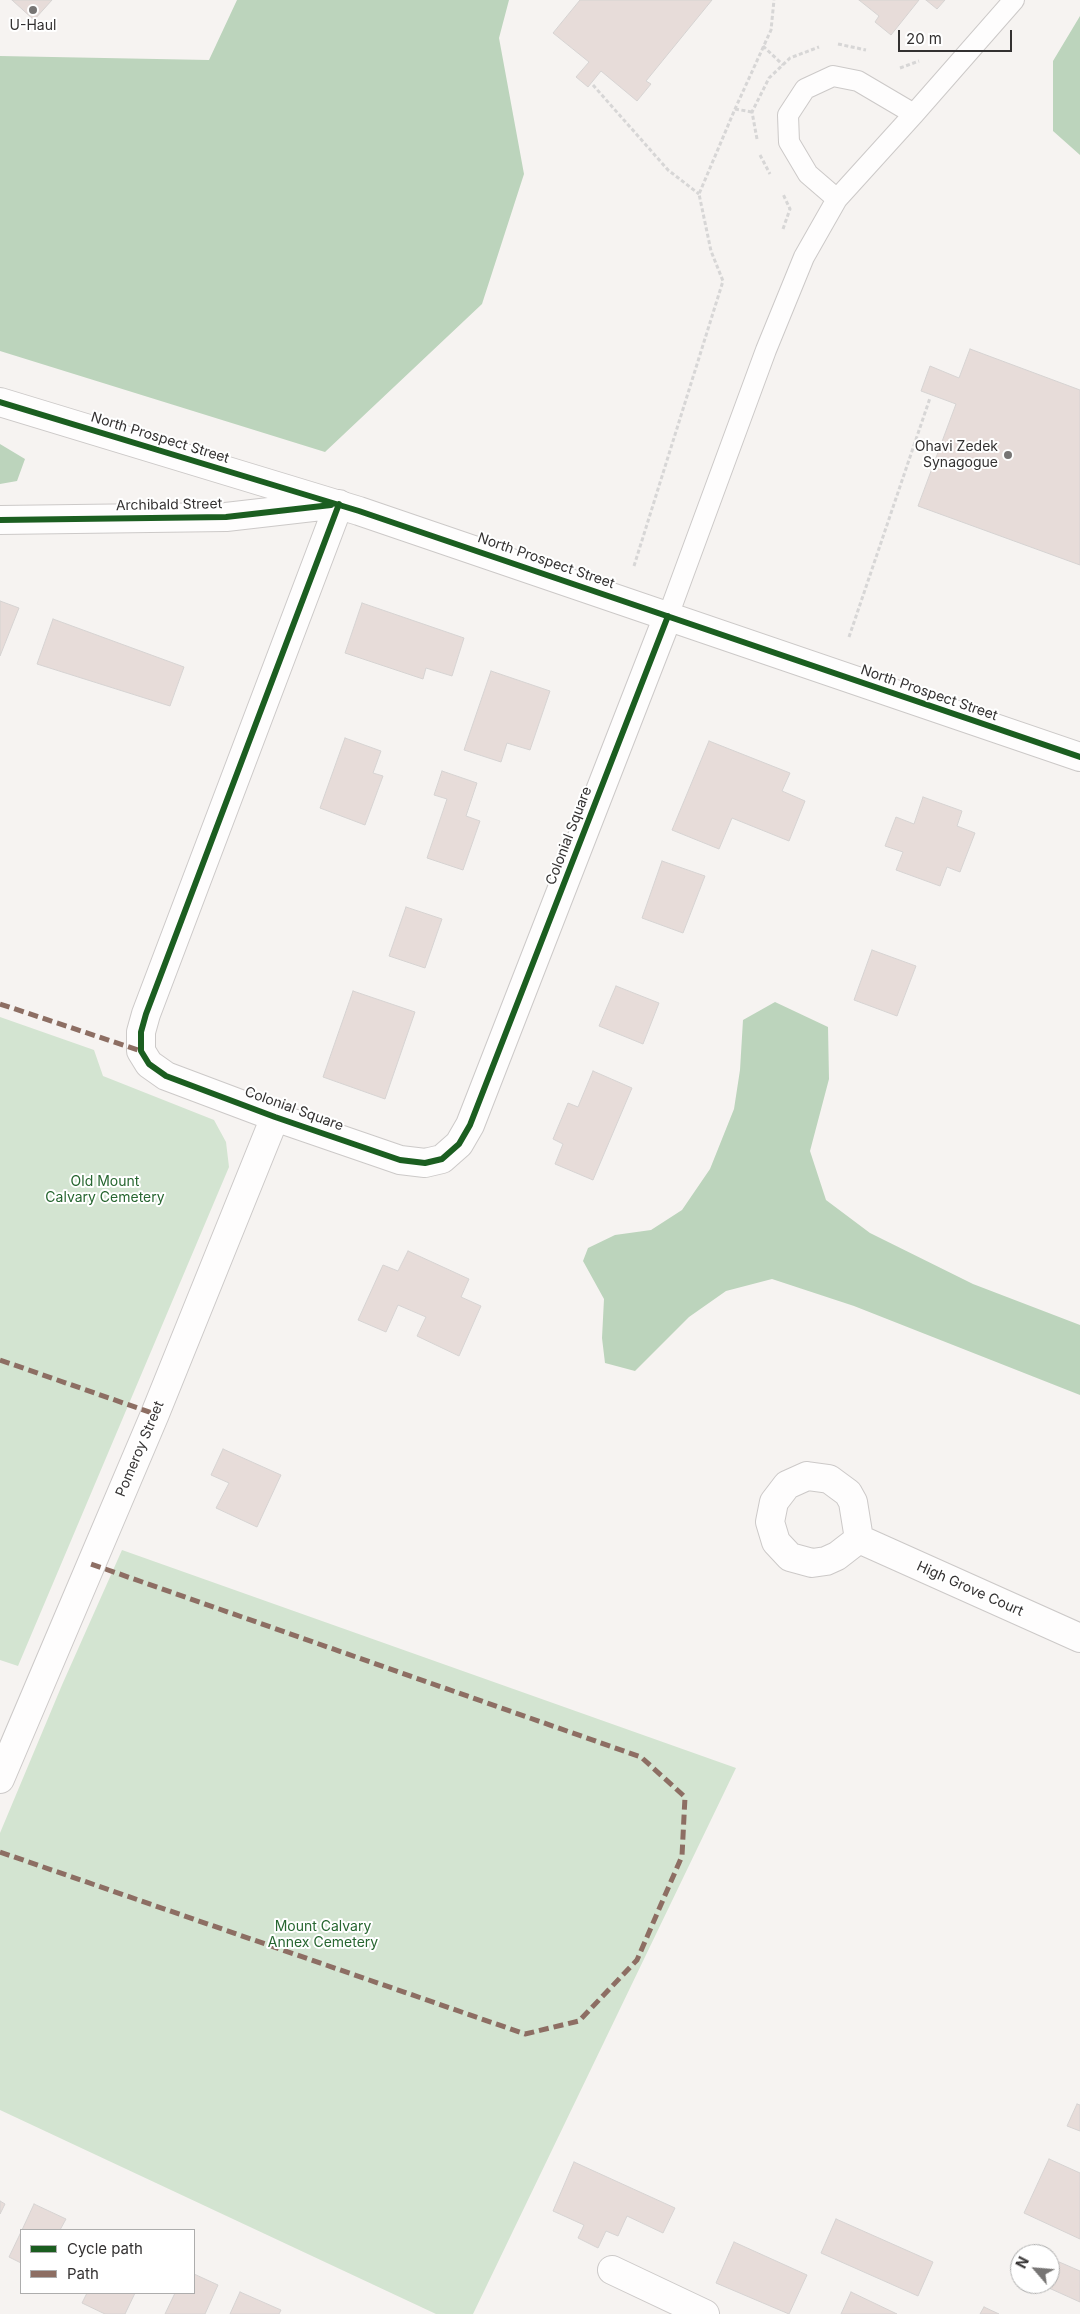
<!DOCTYPE html>
<style>
body{margin:0}
#map{position:relative;width:1080px;height:2314px;overflow:hidden;background:#f6f3f1;font-family:Inter,sans-serif}
canvas{display:block}
.legend{position:absolute;left:20px;top:2229px;width:175px;height:65px;box-sizing:border-box;background:#fff;border:1px solid #adadad;margin:0;padding:6px 9px;list-style:none;font-size:15px;color:#333131}
.legend li{display:flex;align-items:center;gap:10px;height:25px}
.legend b{width:25px;border:1px solid #adadad}
.north{position:absolute;left:1010px;top:2244px;width:50px;height:50px;box-sizing:border-box;background:#fff;border:1px solid #adadad;border-radius:50%;rotate:297deg;font-size:14px;font-weight:700;line-height:20px;text-align:center;color:#333131}
.north::after{content:'';display:block;margin:auto;width:18px;height:22px;background:#777574;clip-path:polygon(50% 0,100% 100%,50% 72%,0 100%)}
.scale{position:absolute;left:898px;top:30px;width:114px;height:22px;box-sizing:border-box;border:2px solid #333131;border-top:0;padding-left:6px;font-size:15px;line-height:18px;white-space:nowrap;color:#333131;-webkit-text-stroke:4px #fff;paint-order:stroke}
</style>
<div id="map">
<canvas width="1080" height="2314"></canvas>
<ul class="legend">
<li><b style="height:6px;background:#1b5e20"></b>Cycle path</li>
<li><b style="height:6px;background:#8d6e63"></b>Path</li>
</ul>
<div class="north">N</div>
<div class="scale">20 m</div>
</div>
<script>
const g = document.querySelector('canvas').getContext('2d');
g.lineJoin = 'round';
function fill(path, color) { g.fillStyle = color; g.fill(path, 'evenodd'); }
const poly = rows => new Path2D(rows.map(r => 'M' + r).join(''));
function stroke(path, color, width, dash) { g.strokeStyle = color; g.lineWidth = width; g.lineCap = dash ? 'butt' : 'round'; g.setLineDash(dash || []); g.stroke(path); }
function drawText(font, color, halo, rows, align = 'center') {
  g.font = font + ' Inter,sans-serif'; g.lineWidth = 4; g.setLineDash([]); g.textBaseline = 'middle'; g.strokeStyle = halo; g.fillStyle = color; for (const [text, x, y, turn = 0] of rows) {
    g.save(); g.translate(x, y); g.rotate((+turn || 0) * Math.PI / 180); g.textAlign = isNaN(turn) ? turn : align; if (halo) g.strokeText(text, 0, 0); g.fillText(text, 0, 0); g.restore();
  }
}
fill(poly([
 [0,1017,94,1050,103,1076,214,1120,226,1142,229,1167,18,1666,0,1660],
 [122,1550,736,1768,473,2314,436,2314,0,2110,0,1833,62,1685]
]), '#d3e4d1');
fill(poly([
 [237,0,509,0,499,38,524,174,482,304,325,452,0,351,0,56,209,60],
 [1080,16,1080,155,1053,131,1053,61],
 [0,444,25,459,17,481,0,484],
 [775,1002,828,1027,829,1079,810,1151,826,1200,870,1233,973,1284,1080,1325,1080,1395,854,1306,772,1279,726,1291,689,1317,635,1371,605,1363,602,1338,604,1299,583,1261,588,1248,615,1235,651,1230,682,1210,710,1169,734,1109,740,1070,743,1020]
]), '#bcd4bc');
const building = poly([
 [12,0,52,0,34,20,12,0],
 [580,0,712,0,646,81,651,84,637,101,601,71,588,87,576,77,589,62,553,33,580,0],
 [859,0,919,0,891,35,875,22,879,16,859,0],
 [926,0,945,0,937,9,926,0],
 [970,349,1080,390,1080,565,918,506,956,404,921,391,930,366,959,378,970,349],
 [0,601,19,608,0,656,0,601],
 [362,603,464,638,452,676,426,668,423,679,345,653,362,603],
 [53,619,184,667,170,706,37,664,53,619],
 [491,671,550,691,530,750,507,743,501,762,464,750,491,671],
 [345,738,381,751,373,773,383,776,365,825,320,808,345,738],
 [709,741,790,773,782,791,805,801,789,841,732,818,719,849,672,830,709,741],
 [442,771,477,783,466,816,480,821,463,870,427,858,447,799,434,795,442,771],
 [923,797,962,811,957,826,975,833,960,872,947,867,940,886,896,870,903,852,885,846,896,817,914,824,923,797],
 [662,861,705,876,683,933,642,918,662,861],
 [406,907,442,919,425,968,389,956,406,907],
 [872,950,916,966,897,1016,854,1000,872,950],
 [616,986,659,1003,643,1044,599,1026,616,986],
 [353,991,415,1012,385,1099,323,1077,353,991],
 [593,1071,632,1088,593,1180,555,1164,563,1144,553,1139,568,1103,578,1107,593,1071],
 [408,1251,469,1279,461,1297,481,1306,459,1356,417,1336,426,1317,398,1305,386,1332,358,1320,383,1265,398,1271,408,1251],
 [223,1449,281,1475,257,1527,216,1508,229,1483,211,1475,223,1449],
 [1077,2104,1080,2105,1080,2131,1067,2126,1077,2104],
 [1049,2159,1080,2173,1080,2239,1024,2213,1049,2159],
 [574,2162,675,2208,663,2233,627,2216,618,2236,606,2231,598,2248,578,2238,584,2225,553,2211,574,2162],
 [0,2201,5,2204,0,2214,0,2201],
 [34,2204,66,2219,60,2230,22,2230,34,2204],
 [836,2219,933,2262,918,2296,821,2253,836,2219],
 [21,2232,21,2263,9,2257,21,2232],
 [734,2242,807,2275,789,2314,716,2283,734,2242],
 [1030,2248,1042,2254,1027,2254,1030,2248],
 [1050,2258,1080,2271,1080,2302,1040,2284,1050,2284,1050,2258],
 [194,2274,218,2285,205,2314,165,2314,175,2293,194,2293,194,2274],
 [240,2292,281,2310,279,2314,230,2314,240,2292],
 [851,2292,897,2314,841,2314,851,2292],
 [87,2293,135,2293,125,2314,105,2314,82,2303,87,2293],
 [984,2307,999,2314,980,2314,984,2307]
]);
fill(building, '#e7dcd9');
stroke(building, '#d6d3d2', 1);
const lane = poly([
 [837,199,808,174,789,142,788,115,805,89,833,76,858,81,914,114],
 [668,616,766,350,804,257,837,199,914,114,1014,0]
]);
const street = poly([
 [0,520,226,517,339,504,146,1014,141,1032,141,1051,149,1064,166,1076,275,1117,400,1160,425,1163,442,1159,459,1144,470,1125,668,616],
 [807,1476,829,1479,848,1493,853,1502,859,1539,837,1556,826,1561,812,1563,790,1557,776,1542,770,1522,774,1502,787,1485,807,1476],
 [859,1539,1080,1638],
 [0,1779,155,1414,275,1117],
 [612,2270,705,2314]
]);
const secondary = poly([
 [0,402,359,511,1080,757]
]);
stroke(lane, '#ccc9c8', 22);
stroke(street, '#ccc9c8', 30);
stroke(secondary, '#ccc9c8', 30);
stroke(poly([
 [838,44,866,50],
 [763,46,783,65],
 [900,68,919,61],
 [593,85,668,170,699,194],
 [735,109,752,112],
 [757,139,752,112,769,78,790,58,819,47],
 [760,155,770,174],
 [783,229,790,209,783,194],
 [634,566,723,281,711,251,699,194,735,109,771,30,774,0],
 [849,637,930,398]
]), '#d7d6d6', 3, [4, 2.5]);
stroke(lane, '#fefdfd', 20);
stroke(street, '#fefdfd', 28);
stroke(secondary, '#fefdfd', 28);
stroke(poly([
 [0,1004,141,1051],
 [0,1360,155,1414],
 [0,1852,525,2034,579,2021,637,1960,682,1856,685,1797,641,1757,91,1564]
]), '#8d6e63', 5, [10, 5]);
stroke(poly([
 [0,402,359,511,1080,757],
 [339,504,146,1014,141,1032,141,1051,149,1064,166,1076,275,1117,400,1160,425,1163,442,1159,459,1144,470,1125,668,616],
 [0,520,226,517,331,505]
]), '#1b5e20', 6);
for (const [x, y, r, color] of [
 [33,10,5,"#777574"],
 [1008,455,5,"#777574"]
]) { const dot = new Path2D(); dot.arc(x, y, r, 0, 2 * Math.PI); g.fillStyle = color; g.fill(dot); stroke(dot, '#fff', 2); }
drawText('14px', '#333131', '#fff', [
 ["U-Haul",33,26],
 ["Ohavi Zedek",998,447,"right"],
 ["Synagogue",998,463,"right"]
]);
drawText('14px', '#333131', '#fff', [
 ["North Prospect Street",160,438,17],
 ["Archibald Street",169,505,-1],
 ["North Prospect Street",546,561,19],
 ["North Prospect Street",929,693,19],
 ["Colonial Square",569,836,-69],
 ["Colonial Square",294,1109,20],
 ["Pomeroy Street",140,1449,-67],
 ["High Grove Court",970,1589,24]
]);
drawText('14px', '#276630', '#fff', [
 ["Old Mount",105,1182],
 ["Calvary Cemetery",105,1198],
 ["Mount Calvary",323,1927],
 ["Annex Cemetery",323,1943]
]);
</script>
